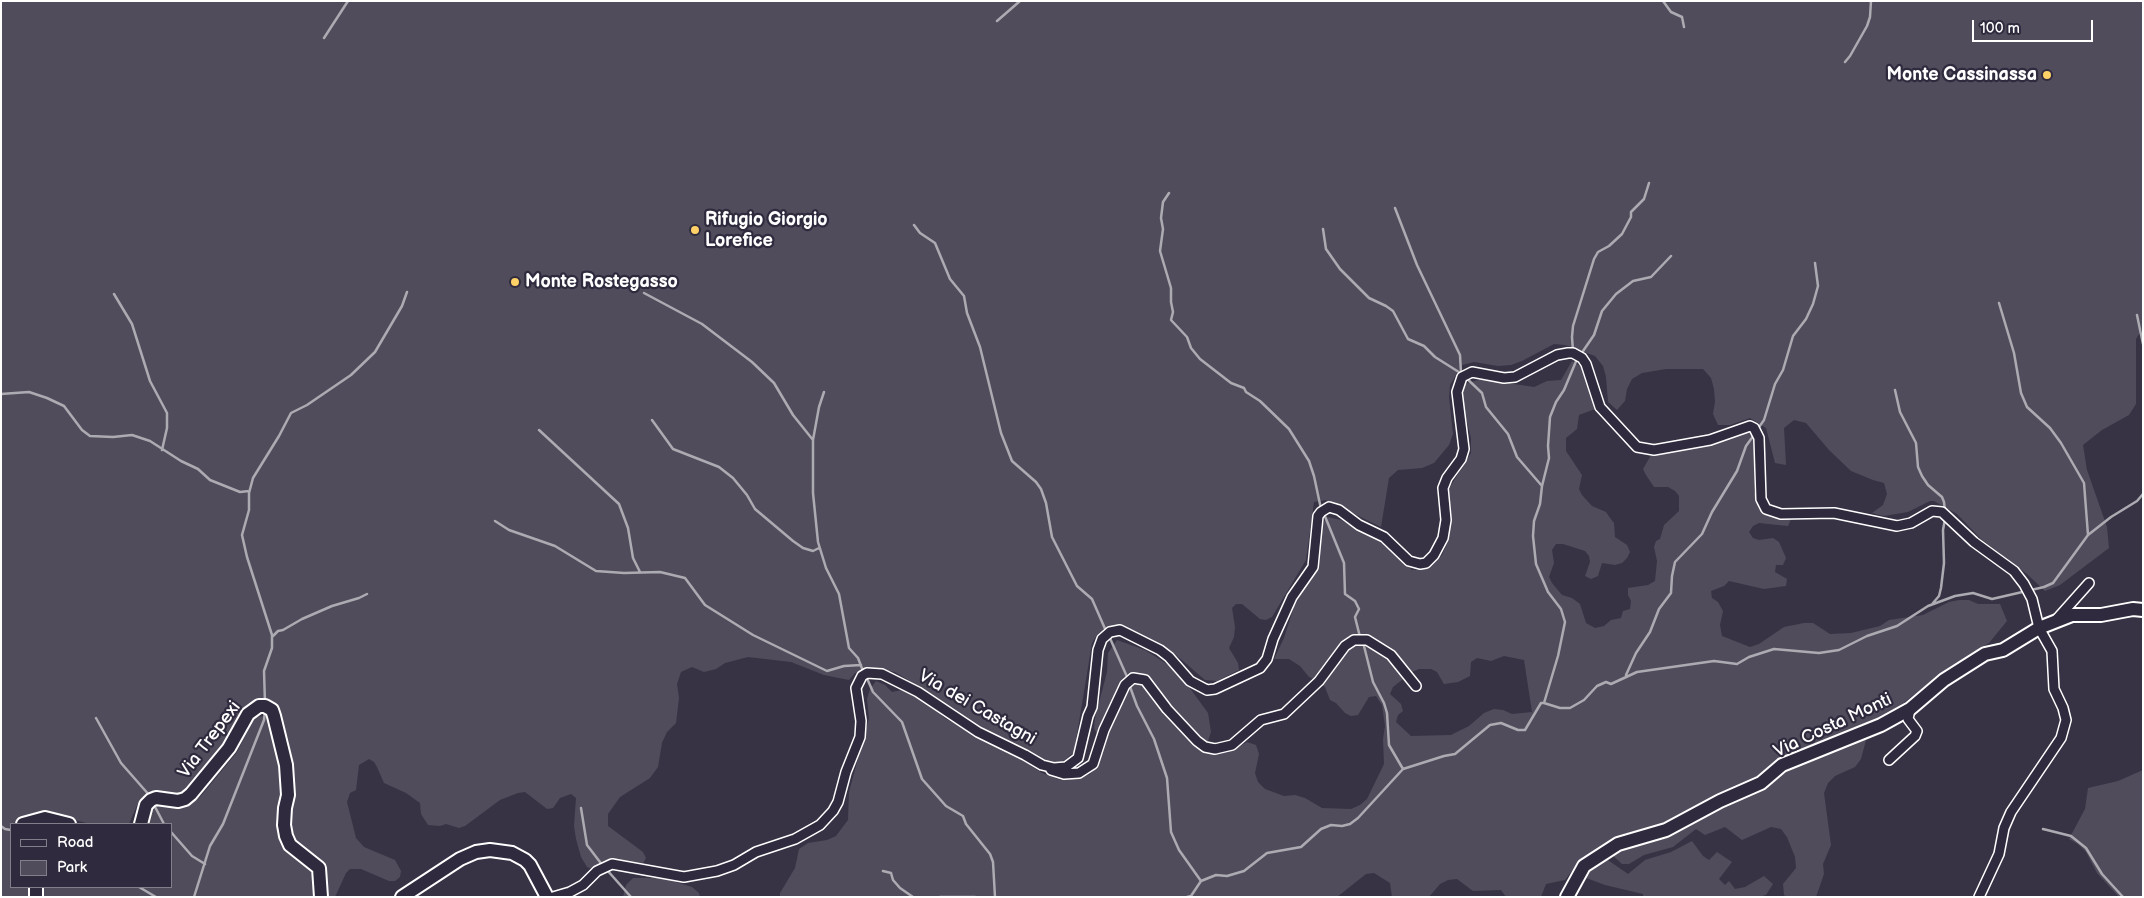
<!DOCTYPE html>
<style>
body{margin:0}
#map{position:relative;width:2144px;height:898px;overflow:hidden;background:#373345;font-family:"Balsamiq Sans",sans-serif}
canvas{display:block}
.frame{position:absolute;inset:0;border:2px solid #fff;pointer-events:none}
.legend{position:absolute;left:10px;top:823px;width:162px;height:65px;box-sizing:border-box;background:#2f2a3d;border:1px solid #827f8b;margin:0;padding:6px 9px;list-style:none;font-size:15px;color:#fff}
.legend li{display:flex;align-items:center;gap:10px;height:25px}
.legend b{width:25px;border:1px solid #827f8b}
.scale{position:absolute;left:1972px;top:20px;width:121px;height:22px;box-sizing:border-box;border:2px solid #fff;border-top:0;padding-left:6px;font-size:15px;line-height:18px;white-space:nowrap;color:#fff;-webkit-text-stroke:4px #2f2a3d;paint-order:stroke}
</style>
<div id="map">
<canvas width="2144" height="898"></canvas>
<div class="frame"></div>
<ul class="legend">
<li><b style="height:6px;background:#2f2a3d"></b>Road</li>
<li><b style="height:14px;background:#514c5c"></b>Park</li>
</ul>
<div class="scale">100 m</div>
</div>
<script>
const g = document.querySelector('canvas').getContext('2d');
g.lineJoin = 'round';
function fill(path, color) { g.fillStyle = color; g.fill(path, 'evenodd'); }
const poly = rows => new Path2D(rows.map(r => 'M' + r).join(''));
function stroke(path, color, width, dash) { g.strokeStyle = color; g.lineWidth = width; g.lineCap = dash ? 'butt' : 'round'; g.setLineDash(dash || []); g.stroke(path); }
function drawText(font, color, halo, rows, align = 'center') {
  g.font = font + ' "Balsamiq Sans",sans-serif'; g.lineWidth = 4.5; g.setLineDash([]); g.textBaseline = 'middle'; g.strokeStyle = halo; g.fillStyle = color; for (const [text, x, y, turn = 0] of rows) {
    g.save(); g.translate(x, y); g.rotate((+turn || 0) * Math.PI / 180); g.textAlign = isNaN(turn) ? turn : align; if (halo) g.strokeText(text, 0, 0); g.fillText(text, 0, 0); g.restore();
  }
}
fill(poly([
 [1,1,2143,1,2143,328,2136,339,2136,404,2129,415,2102,430,2083,445,2087,470,2107,527,2109,548,2060,585,2045,591,2027,574,1981,539,1957,514,1934,501,1930,501,1908,512,1884,516,1872,513,1883,505,1887,494,1884,483,1873,480,1851,471,1829,450,1806,423,1794,420,1784,428,1786,465,1775,463,1766,428,1750,418,1730,425,1718,425,1713,414,1715,402,1714,389,1711,378,1703,369,1666,369,1642,373,1632,379,1627,389,1625,401,1617,410,1608,402,1606,377,1603,366,1595,356,1565,345,1554,344,1522,361,1511,365,1498,366,1474,362,1462,365,1450,385,1449,397,1453,434,1449,445,1434,463,1422,468,1398,470,1389,478,1381,527,1326,500,1314,502,1306,560,1272,617,1266,620,1260,619,1242,604,1236,604,1232,608,1235,627,1234,637,1229,648,1238,663,1239,670,1217,681,1205,680,1176,655,1130,629,1111,628,1097,635,1092,643,1074,752,1060,764,1048,762,1010,741,982,729,955,709,895,672,883,670,855,673,849,680,824,675,791,662,748,657,725,663,716,669,704,672,692,667,681,672,677,684,679,698,676,723,667,732,662,743,658,767,650,778,620,797,608,814,608,826,643,852,646,858,643,863,614,860,602,862,592,869,587,867,581,857,576,839,574,826,576,798,571,794,560,798,553,808,547,809,525,792,518,793,500,800,465,826,459,828,446,824,440,826,428,825,421,814,420,803,406,793,384,783,377,767,374,762,369,759,359,765,356,790,350,793,347,802,356,838,364,847,395,860,401,871,400,877,395,881,389,881,361,869,350,869,346,873,335,897,327,897,327,877,323,864,297,844,290,833,294,769,288,739,280,719,265,700,187,789,178,795,161,794,143,797,139,801,129,824,90,824,49,813,29,816,11,824,11,887,30,887,30,897,1,897],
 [1572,361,1583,368,1595,409,1579,415,1577,429,1566,438,1566,451,1582,475,1579,489,1582,495,1592,506,1606,512,1610,518,1614,523,1615,537,1627,545,1630,552,1627,558,1622,563,1615,565,1602,563,1598,576,1591,579,1585,576,1590,562,1589,556,1585,551,1563,544,1556,544,1552,550,1554,563,1549,577,1552,583,1562,595,1572,598,1580,604,1586,623,1595,628,1604,626,1611,620,1621,618,1623,611,1630,609,1631,601,1628,595,1628,588,1648,585,1655,581,1657,561,1654,547,1656,541,1660,539,1664,525,1679,511,1679,496,1675,491,1668,487,1654,487,1646,475,1643,469,1651,455,1698,446,1746,431,1752,433,1754,438,1754,491,1759,509,1778,519,1791,519,1788,526,1759,523,1753,526,1749,532,1753,538,1759,540,1773,538,1779,542,1786,558,1783,565,1776,565,1775,572,1787,579,1786,586,1764,589,1729,581,1724,586,1711,591,1712,598,1718,602,1723,611,1720,625,1722,636,1750,647,1759,644,1784,627,1804,623,1813,623,1830,634,1851,633,1880,626,1889,620,1923,615,1949,602,1959,600,1969,600,1978,604,2000,604,2007,621,1989,643,1948,668,1888,715,1779,760,1757,779,1681,820,1617,840,1592,852,1577,864,1565,880,1546,884,1541,897,1506,897,1501,890,1473,891,1457,879,1448,880,1440,884,1429,897,1392,897,1390,883,1374,873,1366,874,1337,897,780,897,780,893,795,868,799,849,808,843,827,840,836,836,848,820,849,792,869,718,867,699,870,689,876,681,885,685,892,692,902,690,918,697,946,719,1007,750,1042,773,1061,780,1080,778,1090,774,1098,765,1103,746,1094,728,1095,718,1107,672,1108,653,1117,640,1145,650,1170,666,1184,680,1208,713,1211,732,1208,741,1209,752,1219,754,1229,752,1247,742,1256,745,1259,754,1255,773,1258,782,1265,789,1284,796,1295,795,1305,798,1322,808,1351,809,1360,805,1367,799,1384,764,1383,739,1385,726,1382,705,1376,696,1369,697,1358,715,1351,716,1345,713,1336,703,1330,700,1325,687,1320,682,1309,677,1300,666,1289,659,1274,659,1284,638,1294,607,1317,566,1322,525,1327,517,1341,520,1382,543,1412,570,1426,569,1432,566,1442,555,1449,539,1450,517,1448,494,1450,487,1471,453,1471,438,1463,407,1462,391,1465,384,1481,379,1534,387,1547,381,1561,380],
 [1504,656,1524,660,1532,712,1512,714,1503,710,1494,709,1484,713,1469,726,1451,735,1411,736,1396,722,1398,715,1403,711,1401,704,1390,694,1393,687,1412,672,1419,669,1431,669,1437,672,1444,684,1458,682,1470,676,1471,662,1477,658,1491,661],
 [268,716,279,751,284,790,278,814,285,845,291,854,313,873,314,897,40,897,41,887,171,887,171,824,148,824,152,805,182,804,192,802,200,797,237,752,255,717],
 [1862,738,1866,740,1861,759,1855,767,1835,776,1828,783,1824,793,1831,845,1823,864,1824,874,1816,897,1786,897,1784,895,1783,884,1796,868,1795,857,1787,837,1781,829,1771,827,1742,840,1725,827,1705,835,1696,829,1673,847,1644,855,1629,864,1622,864,1610,853,1787,767],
 [2143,770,2143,897,2119,897,2097,873,2086,852,2078,844,2069,839,2085,809,2088,788,2118,781],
 [1692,841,1703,856,1709,860,1717,852,1732,862,1719,879,1725,885,1729,881,1735,889,1745,887,1764,876,1773,884,1766,895,1758,897,1643,897,1643,894,1605,885,1581,876,1605,858,1628,874,1645,860,1671,852],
 [633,878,663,878,692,887,699,893,700,897,623,897,626,885]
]), '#514c5c');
stroke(poly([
 [1663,1,1671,12,1682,17,1684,27],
 [997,21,1020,1],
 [324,38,348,1],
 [1845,62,1850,56,1867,26,1870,17,1871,1],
 [1169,193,1163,202,1161,218,1163,229,1160,251,1171,288,1171,302,1173,312,1171,320,1187,337,1191,348,1200,359,1231,383,1244,388,1246,392,1260,401,1289,429,1309,461,1314,476,1321,509],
 [1395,208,1417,265,1460,355,1461,373],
 [914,225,920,233,935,243,950,279,964,296,967,313,980,347,1001,433,1012,461,1036,482,1041,489,1046,503,1052,537,1077,586,1092,599,1106,631],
 [1323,229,1326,249,1340,269,1369,298,1386,306,1393,311,1408,339,1424,346,1435,357,1462,374,1482,393,1486,407,1508,434,1517,457,1542,486],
 [644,293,702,324,752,362,774,383,793,415,813,440],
 [114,294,132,324,150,381,167,413,167,428,162,450],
 [1999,303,2014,353,2021,393,2027,407,2050,428,2061,443,2084,483,2088,535],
 [2137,315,2143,344],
 [1573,351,1572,337,1573,326,1594,259,1598,252,1609,246,1622,234,1631,217,1631,212,1644,199,1649,183],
 [1581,354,1594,335,1602,311,1616,294,1633,281,1651,277,1671,256],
 [1895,390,1900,412,1916,443,1918,467,1922,476,1928,485,1942,497,1944,502,1945,511],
 [824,392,819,407,813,440,813,493,818,542,826,568,839,594,849,648,858,658,863,671],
 [1,394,29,392,47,398,64,406,82,430,90,436,113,437,132,435,150,441,181,461,198,469,210,480,240,492,249,491],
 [652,420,673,449,719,467,733,478,747,495,755,509,793,541,803,548,813,551,819,548],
 [539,430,619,504,628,528,633,558,640,572],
 [1757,430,1764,420,1775,384,1783,370,1793,336,1806,319,1813,304,1818,286,1815,263],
 [1324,514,1344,563,1345,594,1355,601,1359,609,1355,617,1360,637],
 [495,521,509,530,555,546,596,571,624,573,660,572,685,578,705,605,753,635,827,671,844,666,861,665],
 [1933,603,1939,596,1941,588,1944,563,1943,530,1945,519],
 [1109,636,1128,679],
 [272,637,278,631,283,630,302,619,332,606,359,598,367,594],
 [1363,642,1373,682,1384,703,1387,713,1389,745,1403,769],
 [1626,675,1636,653,1650,632,1659,609,1671,593,1672,576,1675,562,1702,534,1712,512,1737,471,1746,446,1754,435],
 [866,676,873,692,902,722,922,779,946,806,963,816,966,824,990,854,993,862,995,897],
 [1129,684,1137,706,1154,739,1167,778,1171,832,1179,850,1201,881],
 [265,703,264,671,272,648,272,635,247,557,242,535,249,510,249,493,253,478,279,436,291,413,307,405,351,375,375,352,402,306,407,292],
 [1544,703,1560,708,1570,708,1584,700,1597,686,1606,682,1611,684,1637,672,1714,661,1737,664,1749,657,1774,649,1819,653,1839,650,1867,636,1897,626,1928,606,1955,596,1973,593,1992,599,2044,587,2053,583,2088,535,2111,517,2137,501,2143,494],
 [96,718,121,763,150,796],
 [153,803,164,824],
 [581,808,587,845,603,866],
 [1,826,5,829,11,830],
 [2043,829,2071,836,2086,848,2102,874,2123,897],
 [171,832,192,856,205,864],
 [607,870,631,897],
 [883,871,891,873,893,880,900,888,913,897],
 [139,887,156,897],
 [194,897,210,846,223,824,264,720,265,711],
 [940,897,975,897],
 [1187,897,1191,896,1201,881,1216,875,1227,876,1244,871,1267,853,1301,847,1321,829,1331,825,1342,826,1350,824,1358,818,1403,769,1444,756,1455,754,1490,725,1501,723,1518,730,1525,730,1541,703,1544,703,1558,656,1565,622,1561,609,1548,592,1536,564,1533,536,1534,521,1540,504,1542,486,1549,458,1548,446,1550,417,1556,402,1564,390,1577,359]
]), '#adabb2', 2.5);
const street = poly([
 [2056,620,2089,583],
 [1889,760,1915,736,1917,731,1908,719,1910,709],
 [1051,770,1064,774,1079,773,1093,764,1104,730,1125,685,1133,678,1145,680,1167,709,1197,741,1205,747,1215,749,1232,745,1261,720,1284,714,1319,681,1345,646,1354,640,1367,640,1391,655,1416,686],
 [553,897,570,892,583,885,597,871,612,864,684,877,717,871,734,865,756,852,795,839,820,825,833,811,838,802,846,772,860,737,861,721,856,688,862,676,867,673,882,674,918,692,978,732,1025,755,1042,765,1054,768,1066,767,1078,758,1088,716,1092,707,1098,650,1102,639,1110,632,1120,630,1160,650,1169,657,1190,681,1207,690,1215,689,1260,668,1267,659,1273,639,1292,597,1313,567,1318,516,1321,512,1329,507,1339,510,1359,525,1384,537,1409,561,1420,564,1426,563,1434,555,1443,538,1446,520,1443,488,1447,478,1461,459,1464,449,1457,392,1462,377,1472,372,1504,378,1515,377,1557,355,1568,353,1573,353,1582,358,1586,364,1600,407,1637,447,1654,450,1710,440,1750,426,1754,428,1759,438,1761,499,1766,509,1781,514,1834,513,1897,526,1911,523,1932,511,1942,512,1974,542,2014,571,2024,584,2032,599,2039,628,2052,651,2054,689,2063,708,2066,720,2061,738,2011,812,2004,828,1999,854,1979,897]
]);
const secondary = poly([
 [23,824,45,818,69,824],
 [141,824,146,805,151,800,156,798,178,801,185,799,191,794,229,748,248,714,259,706,265,706,272,710,274,716,286,765,288,795,285,808,284,825,286,836,290,845,319,868,321,897],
 [36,897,36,887],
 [402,897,460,859,476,852,490,850,512,853,525,860,530,865,547,897],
 [1567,897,1584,866,1618,844,1666,830,1720,801,1761,783,1782,765,1881,725,1910,709,1944,680,1985,654,2003,650,2039,628,2072,615,2101,615,2133,609,2143,610]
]);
stroke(street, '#fff', 12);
stroke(secondary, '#fff', 16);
stroke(street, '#2f2a3d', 9);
stroke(secondary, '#2f2a3d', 12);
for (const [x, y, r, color] of [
 [2047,75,5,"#ffd166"],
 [695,230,5,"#ffd166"],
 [515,282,5,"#ffd166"]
]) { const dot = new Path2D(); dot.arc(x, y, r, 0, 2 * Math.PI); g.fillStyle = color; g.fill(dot); stroke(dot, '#2f2a3d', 2); }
drawText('bold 18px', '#fff', '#2f2a3d', [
 ["Monte Cassinassa",2037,75,"right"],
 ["Rifugio Giorgio",705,220],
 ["Lorefice",705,241],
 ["Monte Rostegasso",525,282]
], 'left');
drawText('18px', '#fff', '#2f2a3d', [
 ["Via dei Castagni",977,708,30],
 ["Via Costa Monti",1833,726,-25],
 ["Via Trepexi",210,740,-53]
]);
</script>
